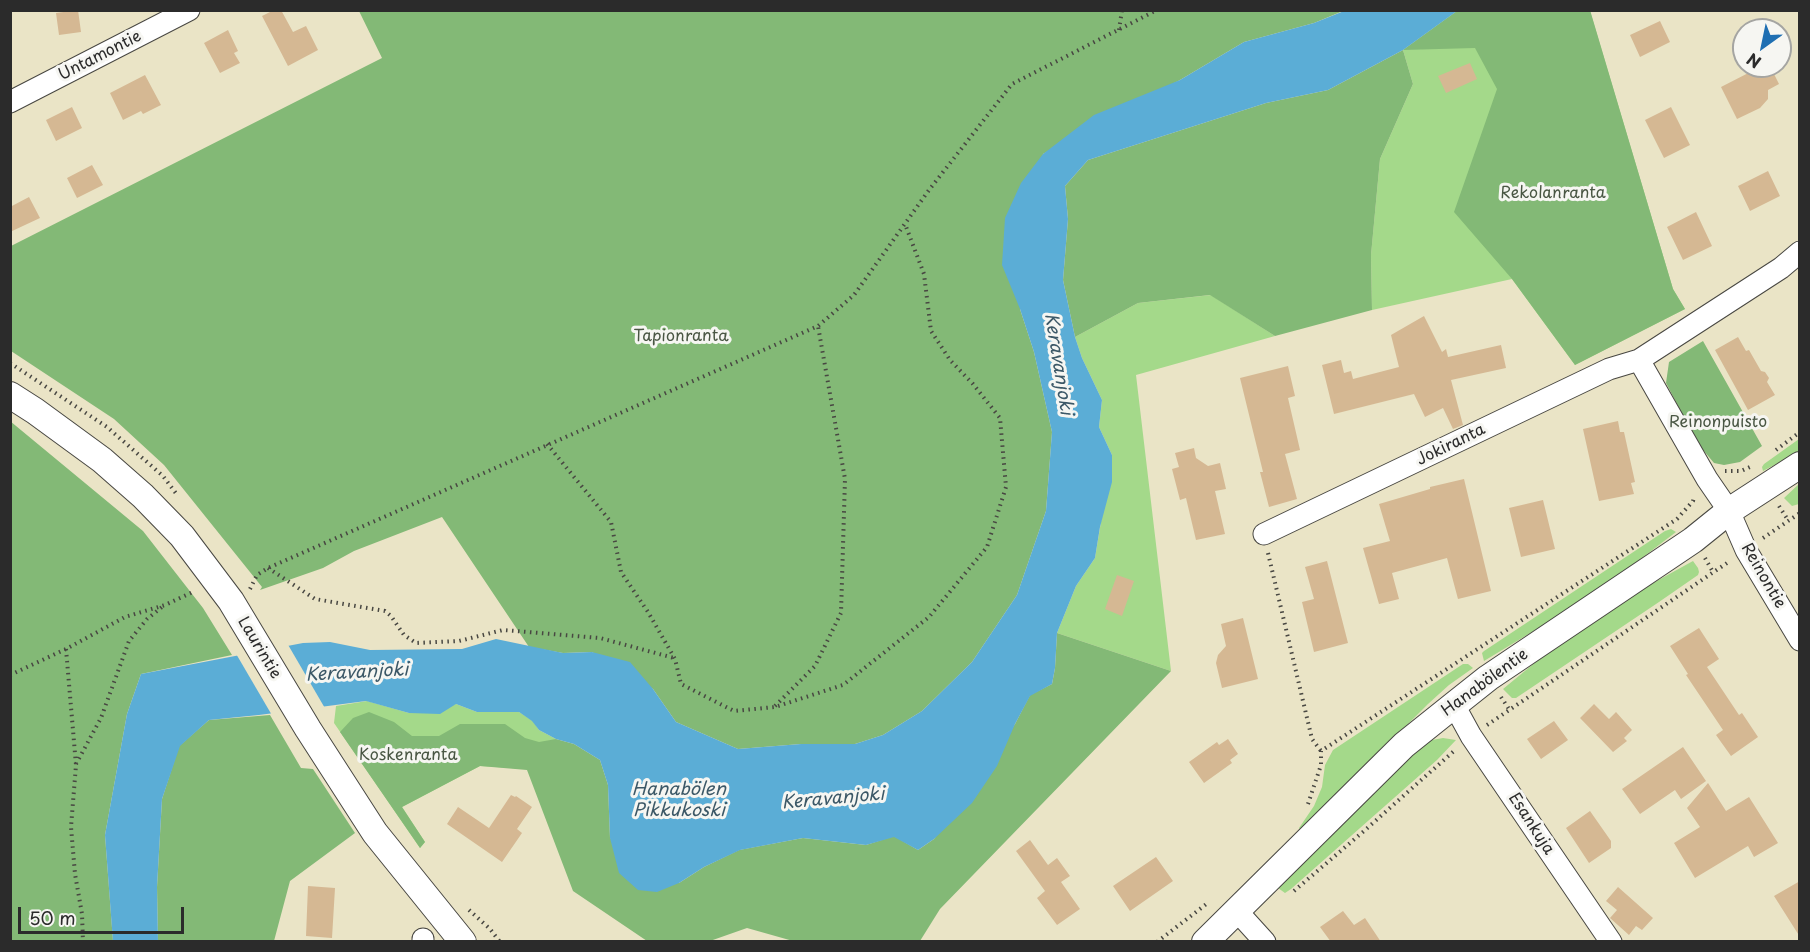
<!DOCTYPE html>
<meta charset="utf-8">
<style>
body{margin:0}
#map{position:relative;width:1810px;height:952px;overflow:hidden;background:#eae4c6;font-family:"Playpen Sans",sans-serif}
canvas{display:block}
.frame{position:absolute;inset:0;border:12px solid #2b2b2b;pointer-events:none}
.north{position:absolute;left:1732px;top:18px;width:60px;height:60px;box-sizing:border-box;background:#f6f6f2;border:2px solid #a5a5a2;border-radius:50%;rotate:213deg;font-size:16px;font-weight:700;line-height:24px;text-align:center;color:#2b2b2b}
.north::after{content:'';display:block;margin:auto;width:21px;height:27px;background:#1f6fb2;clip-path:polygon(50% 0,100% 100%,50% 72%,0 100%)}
.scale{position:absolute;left:18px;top:907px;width:166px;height:27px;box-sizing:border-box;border:3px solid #2b2b2b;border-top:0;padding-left:8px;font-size:18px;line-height:21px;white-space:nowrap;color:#2b2b2b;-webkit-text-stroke:4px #f6f6f2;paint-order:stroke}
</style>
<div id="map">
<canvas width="1810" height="952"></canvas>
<div class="frame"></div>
<div class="north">N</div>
<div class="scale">50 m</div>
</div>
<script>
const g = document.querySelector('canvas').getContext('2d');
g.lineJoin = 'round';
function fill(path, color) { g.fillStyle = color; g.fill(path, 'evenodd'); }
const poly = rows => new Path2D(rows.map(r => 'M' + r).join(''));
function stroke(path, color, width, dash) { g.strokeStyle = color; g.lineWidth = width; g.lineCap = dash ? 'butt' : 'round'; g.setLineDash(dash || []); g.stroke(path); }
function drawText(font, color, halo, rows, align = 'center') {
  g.font = font + ' "Playpen Sans",sans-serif'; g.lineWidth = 6; g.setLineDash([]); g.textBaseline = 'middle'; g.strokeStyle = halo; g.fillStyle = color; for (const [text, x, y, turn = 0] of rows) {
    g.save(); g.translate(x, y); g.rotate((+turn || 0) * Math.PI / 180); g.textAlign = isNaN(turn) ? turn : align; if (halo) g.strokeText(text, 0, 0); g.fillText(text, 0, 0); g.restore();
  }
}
fill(poly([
 [1457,11,1590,11,1673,289,1685,309,1575,365,1512,279,1372,310,1371,255,1380,159,1413,84,1403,50],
 [1211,295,1275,336,1136,375,1171,671,1057,633,1076,586,1095,558,1112,455,1099,427,1102,400,1082,358,1075,337,1138,303],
 [1799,439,1799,452,1763,471,1762,467,1764,464],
 [1799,484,1799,504,1792,506,1784,498],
 [1671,529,1676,532,1638,561,1550,621,1484,661,1482,653,1484,651,1665,531],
 [1693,561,1698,568,1699,572,1698,575,1659,602,1516,698,1512,698,1503,689,1560,642,1633,594],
 [1463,664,1468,664,1473,668,1449,685,1428,704,1301,831,1299,828,1314,806,1322,787,1325,765,1333,750],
 [367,701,409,713,456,704,477,712,519,712,533,721,539,730,556,739,527,769,480,766,402,807,425,842,420,848,334,723,336,706],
 [1443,738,1456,740,1437,760,1291,889,1285,893,1278,888,1403,761,1421,746,1432,740]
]), '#a4d98a');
fill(poly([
 [1590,10,1673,289,1685,309,1575,365,1512,279,1454,212,1497,89,1475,48,1403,50,1413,84,1380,159,1371,255,1372,310,1275,336,1210,295,1138,303,1075,337,1063,280,1068,219,1065,186,1088,160,1266,103,1328,90,1403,50,1457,11],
 [359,11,1343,11,1314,23,1244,42,1180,80,1043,154,1020,309,1034,352,1052,432,1046,511,1017,595,972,662,922,711,883,735,855,744,801,744,738,749,676,722,653,689,592,652,563,653,529,647,442,517,354,551,323,568,260,590,262,587,164,465,114,419,11,351,11,246,382,58],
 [1703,341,1762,446,1740,462,1724,465,1714,463,1698,444,1666,383,1669,362],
 [10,421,143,531,203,608,232,655,141,674,127,714,105,835,113,941,11,941],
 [1057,633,1171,671,940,909,920,941,793,941,747,928,710,941,647,941,573,891,527,770,480,766,402,807,425,842,420,848,340,732,353,718,369,712,394,722,412,736,439,736,460,724,505,724,525,738,539,742,556,739,574,744,600,760,608,785,610,838,679,883,704,867,739,850,803,838,866,845,894,836,918,850,934,839,1015,724,1030,695,1052,684,1055,668],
 [270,715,301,768,313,769,355,833,290,881,274,941,158,942,157,887,162,799,179,746,209,720]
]), '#83b976');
fill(poly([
 [1344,11,1457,11,1403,50,1328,90,1266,103,1088,160,1065,186,1068,219,1063,280,1075,337,1082,358,1102,400,1099,427,1112,455,1112,482,1100,527,1095,558,1076,586,1057,633,1055,668,1052,684,1030,696,1015,724,997,766,972,803,934,839,918,850,894,837,866,845,803,838,740,850,704,867,679,883,657,892,638,890,619,873,610,838,608,785,600,760,574,744,556,739,539,730,532,721,519,712,477,712,456,704,440,714,409,713,366,701,259,715,209,720,180,746,162,799,157,887,158,941,113,942,105,835,127,714,141,674,303,643,330,642,370,650,462,649,496,639,563,653,592,652,630,662,653,689,676,722,738,749,801,744,855,744,883,735,922,711,972,662,1017,595,1046,511,1052,432,1034,352,1020,309,1002,265,1005,218,1021,183,1043,154,1094,115,1180,80,1244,42,1314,23]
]), '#5badd6');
fill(poly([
 [287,643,326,710,273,717,235,652]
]), '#eae4c6');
fill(poly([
 [78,10,81,32,59,35,56,13],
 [274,10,281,10,293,32,306,26,318,50,288,66,262,16],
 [1660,21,1670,42,1640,57,1630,35],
 [228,30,238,51,234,53,240,63,220,73,204,43],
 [1470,63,1477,79,1446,93,1438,76],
 [1762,66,1770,66,1779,84,1768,90,1768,99,1760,108,1737,119,1721,87],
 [145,75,161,105,143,114,141,111,123,120,110,93],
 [72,107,82,128,56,141,46,120],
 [1671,107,1690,145,1664,158,1645,120],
 [92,165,103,185,77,198,67,178],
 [1768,171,1780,196,1750,211,1738,186],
 [29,197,40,218,10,232,10,207],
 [1696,212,1712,246,1683,260,1667,227],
 [1424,316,1442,352,1446,349,1448,357,1501,345,1506,368,1451,380,1463,425,1453,429,1443,408,1425,417,1414,394,1334,414,1322,365,1341,360,1344,373,1351,371,1353,379,1399,367,1391,335],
 [1738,337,1746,351,1749,350,1761,371,1765,372,1769,378,1767,382,1775,395,1748,410,1715,350],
 [1288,366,1295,396,1288,398,1300,450,1285,454,1297,499,1269,507,1260,472,1263,472,1240,378],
 [1618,421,1620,432,1624,432,1635,482,1631,483,1634,494,1599,501,1583,429],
 [1194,448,1196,458,1208,466,1220,463,1226,489,1215,491,1225,534,1196,540,1186,498,1180,500,1172,469,1179,467,1175,453],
 [1464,479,1491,591,1458,599,1447,558,1392,573,1399,599,1379,604,1363,548,1390,541,1379,504,1430,489,1430,487],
 [1543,500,1555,549,1521,557,1509,508],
 [1327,561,1348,643,1314,652,1302,602,1314,599,1305,567],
 [1117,575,1134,581,1122,616,1105,609],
 [1243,618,1258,679,1222,688,1216,663,1218,655,1226,646,1221,624],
 [1699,628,1719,659,1707,667,1739,715,1742,713,1758,737,1731,756,1716,735,1723,730,1686,675,1688,674,1670,646],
 [1594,704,1609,719,1616,712,1632,730,1624,738,1627,741,1613,752,1580,718],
 [1554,721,1568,740,1541,759,1527,739],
 [1228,739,1238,754,1230,760,1232,763,1204,783,1189,762,1217,742,1219,745],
 [1683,747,1706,781,1681,799,1675,790,1640,814,1622,789],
 [1708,783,1726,811,1749,797,1778,843,1754,857,1748,846,1695,878,1674,843,1700,827,1687,808],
 [511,795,515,797,516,796,532,807,517,829,522,833,502,862,447,824,458,807,489,828],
 [1590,811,1611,841,1611,848,1589,863,1566,828],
 [1030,840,1048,865,1057,858,1070,876,1061,882,1080,909,1057,925,1037,898,1045,891,1016,851],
 [1156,857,1173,881,1130,911,1113,886],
 [1800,881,1800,937,1774,896],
 [308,886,335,888,332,938,306,936],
 [1618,887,1653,918,1642,930,1636,926,1629,935,1610,918,1617,910,1606,901],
 [1343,911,1354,925,1365,918,1381,942,1331,942,1320,927]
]), '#d5b893');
const minor = poly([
 [10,102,189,10],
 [1800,252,1781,268,1639,360,1707,479,1729,511,1746,550,1800,640],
 [1264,534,1609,369,1639,360],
 [1454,705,1471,736,1611,942],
 [1236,910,1265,942],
 [423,942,423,939]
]);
const tertiary = poly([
 [10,395,35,411,102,460,143,496,182,536,231,601,308,729,375,833,463,942],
 [1205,942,1404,745,1454,705,1488,678,1693,540,1729,511,1800,465]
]);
stroke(minor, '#484742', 23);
stroke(tertiary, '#484742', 28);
stroke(poly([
 [1119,30,1122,10],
 [10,363,107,427,163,476,178,496],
 [547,444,611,522,621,572,648,612,675,659,681,684,734,711,775,707,843,685,929,617,987,547,1006,487,1000,418,973,384,950,360,931,331,924,274,905,224],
 [1776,450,1800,432],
 [1725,471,1741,471,1750,467],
 [1779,506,1788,520],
 [1763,538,1800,513],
 [1268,553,1312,739,1321,751],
 [1705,558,1713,572],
 [268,568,315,599,385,611,391,616,404,635,416,643,459,641,503,630,600,638,674,658],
 [250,589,257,575,268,568,818,326,854,295,929,190,1012,84,1157,10],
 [66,649,76,765,71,827,75,874,82,914,83,942],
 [10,675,66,649,125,617,165,605,195,591],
 [1501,697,1509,709],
 [775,706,815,666,841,613,845,479,818,326],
 [1487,725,1730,561],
 [76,764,101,718,129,641,147,619,162,607],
 [1308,804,1321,765,1321,751,1677,519,1693,501,1694,497],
 [1294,891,1364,831,1455,750],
 [469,910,490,929,500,942],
 [1157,942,1209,902]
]), '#484742', 4, [1.5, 4.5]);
stroke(minor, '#fff', 21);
stroke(tertiary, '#fff', 26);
drawText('16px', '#2b2b2b', '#f6f6f2', [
 ["Untamontie",100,56,-27],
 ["Jokiranta",1451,445,-26],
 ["Reinontie",1763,576,60],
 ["Laurintie",259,648,59],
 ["Hanabölentie",1485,683,-36],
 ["Esankuja",1531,824,57]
]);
drawText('16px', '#495643', '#f6f6f2', [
 ["Rekolanranta",1553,194],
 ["Tapionranta",681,337],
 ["Reinonpuisto",1718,423],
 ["Koskenranta",408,756]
]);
drawText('italic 18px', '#3c5867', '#f6f6f2', [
 ["Keravanjoki",1058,364,81],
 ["Keravanjoki",357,673,-3],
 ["Hanabölen",679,790],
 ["Pikkukoski",679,811],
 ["Keravanjoki",833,799,-5]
]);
</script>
